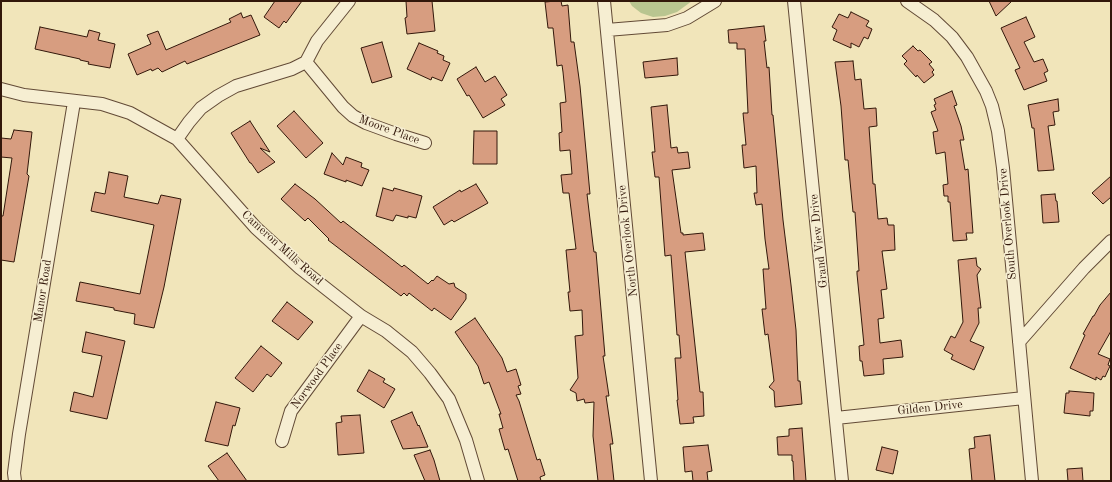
<!DOCTYPE html>
<style>
body{margin:0}
#map{position:relative;width:1112px;height:482px;overflow:hidden;background:#f1e5ba;font-family:"Old Standard TT",serif}
canvas{display:block}
.frame{position:absolute;inset:0;border:2px solid #32170a;pointer-events:none}
</style>
<div id="map">
<canvas width="1112" height="482"></canvas>
<div class="frame"></div>
</div>
<script>
const g = document.querySelector('canvas').getContext('2d');
g.lineJoin = 'round';
function fill(path, color) { g.fillStyle = color; g.fill(path, 'evenodd'); }
const poly = rows => new Path2D(rows.map(r => 'M' + r).join(''));
function stroke(path, color, width, dash) { g.strokeStyle = color; g.lineWidth = width; g.lineCap = dash ? 'butt' : 'round'; g.setLineDash(dash || []); g.stroke(path); }
function drawText(font, color, halo, rows, align = 'center') {
  g.font = font + ' "Old Standard TT",serif'; g.lineWidth = 3; g.setLineDash([]); g.textBaseline = 'middle'; g.strokeStyle = halo; g.fillStyle = color; for (const [text, x, y, turn = 0] of rows) {
    g.save(); g.translate(x, y); g.rotate((+turn || 0) * Math.PI / 180); g.textAlign = isNaN(turn) ? turn : align; if (halo) g.strokeText(text, 0, 0); g.fillText(text, 0, 0); g.restore();
  }
}
fill(poly([
 [629,1,692,1,677,12,665,16,653,17,641,13,632,6]
]), '#b9c590');
const building = poly([
 [275,1,302,1,286,23,284,21,279,28,264,17,275,1],
 [406,1,432,1,435,31,407,34,405,18,407,17,406,1],
 [556,1,561,1,562,6,568,5,571,42,574,42,580,86,590,194,587,194,593,245,594,252,596,252,605,356,603,356,609,396,606,396,613,444,610,444,614,481,598,481,593,436,594,402,585,403,584,399,577,401,576,393,570,390,578,378,575,336,583,335,582,310,570,311,568,292,570,292,566,250,576,249,569,193,563,193,561,175,572,174,570,150,560,151,559,133,562,132,560,103,566,102,563,72,562,65,557,66,553,28,548,28,545,2,556,1],
 [989,1,1012,1,996,16,989,1],
 [851,12,869,21,866,26,872,29,868,39,864,37,859,47,851,43,851,48,833,40,837,30,832,27,839,14,848,18,851,12],
 [241,13,243,18,251,15,260,35,187,64,185,61,162,72,158,68,152,71,151,69,137,75,128,54,151,44,147,35,158,31,166,50,231,22,229,19,241,13],
 [1026,17,1035,37,1024,42,1034,62,1043,59,1048,71,1044,73,1047,81,1024,90,1015,70,1020,68,1001,28,1026,17],
 [764,26,766,41,764,41,767,68,769,67,772,115,773,115,783,220,791,285,796,330,798,381,800,381,802,404,775,407,774,391,769,387,774,381,768,334,765,335,762,309,766,309,763,269,769,269,765,239,762,204,756,205,754,193,757,193,756,166,744,168,742,145,746,145,743,113,748,113,745,49,737,49,737,43,729,43,728,30,764,26],
 [40,27,87,37,89,30,100,33,98,40,115,44,110,68,88,64,89,62,80,60,80,59,35,49,40,27],
 [382,42,392,77,372,83,361,48,382,42],
 [419,43,438,51,437,53,444,56,443,60,450,63,442,81,432,77,431,80,407,69,419,43],
 [913,46,918,51,920,50,932,62,929,64,934,70,932,72,934,75,924,83,917,75,916,77,904,64,907,61,902,56,913,46],
 [677,58,678,75,645,78,643,62,677,58],
 [853,61,855,80,861,79,864,109,876,108,877,126,869,127,873,184,875,184,878,219,887,218,888,225,894,225,895,250,882,251,887,289,881,290,884,318,878,319,880,343,901,340,903,357,883,359,884,374,864,376,862,361,860,361,859,346,864,345,857,274,857,271,859,271,855,212,853,212,848,160,845,160,841,106,835,62,853,61],
 [476,67,485,82,495,76,507,95,501,99,505,105,483,118,469,95,467,96,457,79,476,67],
 [952,91,957,105,954,106,961,126,964,140,960,140,965,170,968,169,973,233,966,233,967,240,953,241,950,202,948,202,948,196,944,196,943,185,948,184,945,152,936,154,933,132,938,131,931,112,936,110,934,105,936,104,934,99,952,91],
 [1058,99,1059,111,1053,112,1055,125,1048,126,1054,170,1038,171,1034,128,1032,128,1028,105,1058,99],
 [667,105,671,148,677,147,678,153,688,152,690,168,672,170,681,233,683,233,683,235,703,233,705,250,685,252,700,392,703,392,704,416,693,417,694,423,680,424,677,400,678,400,675,358,681,358,679,335,677,335,671,255,665,256,659,177,655,177,652,152,655,152,651,107,667,105],
 [294,111,323,143,306,158,277,126,294,111],
 [250,121,270,152,260,148,275,162,258,173,251,163,250,163,231,133,250,121],
 [14,130,32,132,27,174,29,176,14,262,1,260,1,216,3,216,12,158,1,157,1,138,11,139,14,130],
 [474,131,497,131,497,164,473,164,474,131],
 [332,153,343,165,346,157,362,163,361,167,369,170,362,186,346,180,346,182,324,174,332,153],
 [109,172,128,176,124,197,158,204,161,195,181,199,164,287,154,328,134,324,135,314,114,310,114,308,76,301,80,282,140,294,154,225,91,211,95,192,105,194,109,172],
 [1111,176,1111,197,1103,204,1092,193,1111,176],
 [295,184,315,199,341,223,343,221,402,267,404,265,428,284,432,280,433,281,437,276,449,284,454,283,455,287,466,294,466,299,451,320,434,308,432,311,409,293,407,296,404,293,401,296,328,240,329,239,308,218,305,221,281,199,295,184],
 [476,184,488,203,454,222,452,220,444,225,433,207,460,190,461,192,476,184],
 [383,188,393,191,394,188,422,196,416,218,408,216,408,218,396,215,393,221,376,216,383,188],
 [1055,194,1056,201,1057,201,1059,222,1043,223,1041,195,1055,194],
 [976,258,977,266,981,269,977,275,981,308,978,308,979,323,970,341,984,347,974,370,951,359,953,355,944,350,951,336,955,338,963,322,958,260,976,258],
 [1111,292,1111,331,1098,354,1110,359,1108,365,1110,366,1105,377,1103,376,1101,380,1096,377,1096,380,1070,368,1085,335,1083,334,1093,316,1094,316,1100,305,1111,292],
 [287,302,313,322,298,340,272,321,287,302],
 [475,318,502,358,507,372,516,369,521,385,518,386,521,394,516,395,519,401,537,460,540,459,545,475,540,477,541,481,518,481,508,449,505,450,499,429,503,428,499,414,501,414,489,382,484,384,478,366,455,332,475,318],
 [86,332,125,341,107,419,70,411,74,392,93,397,102,356,82,352,86,332],
 [261,346,282,363,271,377,267,374,253,392,235,378,261,346],
 [369,370,385,379,383,382,395,389,384,408,357,391,369,370],
 [1069,391,1094,393,1093,411,1090,411,1090,416,1064,413,1066,393,1069,393,1069,391],
 [216,402,240,408,235,426,233,425,228,446,205,441,216,402],
 [412,412,418,426,419,425,428,447,403,449,391,421,412,412],
 [360,415,364,453,338,455,336,423,342,422,341,416,360,415],
 [802,428,806,481,794,481,793,461,792,461,792,455,778,455,777,437,789,436,789,429,802,428],
 [990,435,995,481,972,481,969,449,975,448,974,437,990,435],
 [708,445,712,471,707,472,708,481,693,481,692,471,685,472,683,447,708,445],
 [882,447,898,451,893,474,876,470,882,447],
 [430,450,434,460,440,481,425,481,414,455,430,450],
 [227,453,247,481,219,481,208,466,227,453],
 [1082,468,1083,481,1068,481,1067,469,1082,468]
]);
fill(building, '#d79d80');
stroke(building, '#32170a', 1);
const street = poly([
 [604,1,651,481],
 [794,1,842,481],
 [907,1,934,20,952,37,967,57,986,91,992,106,998,131,1003,168,1032,481],
 [607,30,667,25,687,18,715,1],
 [306,62,343,107,353,116,366,123,396,134,425,143],
 [1,89,24,95,102,104,130,113,177,139,256,228,300,268,361,316,386,331,412,352,430,373,449,399,466,440,478,481],
 [177,139,189,122,201,108,218,96,236,86,292,69,306,62,317,41,349,1],
 [1019,342,1084,268,1111,241],
 [836,418,1024,398],
 [282,441,291,411,361,316],
 [15,481,14,473,19,434,74,102]
]);
stroke(street, '#624a36', 14);
stroke(street, '#f6eed2', 12);
drawText('12px', '#32170a', '#f6eed2', [
 ["Moore Place",389,130,20],
 ["South Overlook Drive",1008,224,-95],
 ["North Overlook Drive",628,241,-96],
 ["Grand View Drive",819,241,-96],
 ["Cameron Mills Road",282,248,42],
 ["Manor Road",43,291,-81],
 ["Norwood Place",317,376,-54],
 ["Gilden Drive",930,408,-6]
]);
</script>
